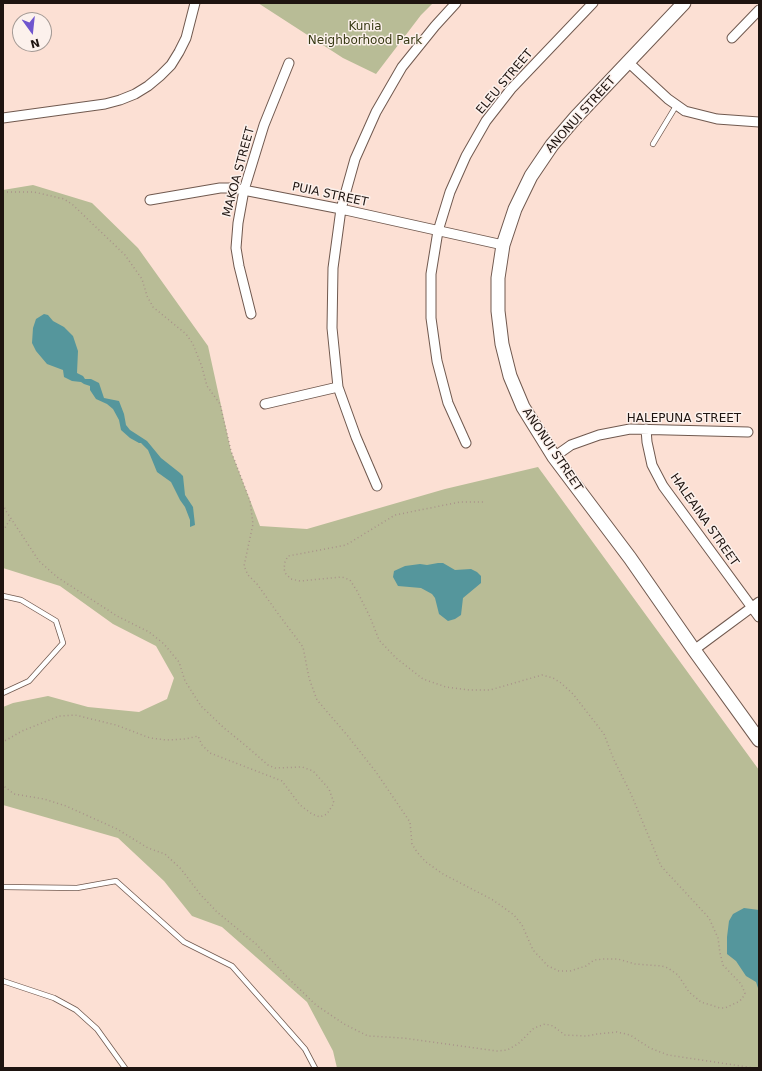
<!DOCTYPE html>
<style>
body{margin:0}
#map{position:relative;width:762px;height:1071px;overflow:hidden;background:#fce0d4;font-family:"DejaVu Sans",sans-serif}
canvas{display:block}
.frame{position:absolute;inset:0;border:4px solid #1e1410;pointer-events:none}
.north{position:absolute;left:12px;top:12px;width:40px;height:40px;box-sizing:border-box;background:#fcf1ec;border:1px solid #a39994;border-radius:50%;rotate:165deg;font-size:11px;font-weight:700;line-height:16px;text-align:center;color:#1e1410}
.north::after{content:'';display:block;margin:auto;width:14px;height:18px;background:#6f55ce;clip-path:polygon(50% 0,100% 100%,50% 72%,0 100%)}
</style>
<div id="map">
<canvas width="762" height="1071"></canvas>
<div class="frame"></div>
<div class="north">N</div>
</div>
<script>
const g = document.querySelector('canvas').getContext('2d');
g.lineJoin = 'round';
function fill(path, color) { g.fillStyle = color; g.fill(path, 'evenodd'); }
const poly = rows => new Path2D(rows.map(r => 'M' + r).join(''));
function stroke(path, color, width, dash) { g.strokeStyle = color; g.lineWidth = width; g.lineCap = dash ? 'butt' : 'round'; g.setLineDash(dash || []); g.stroke(path); }
function drawText(font, color, halo, rows, align = 'center') {
  g.font = font + ' "DejaVu Sans",sans-serif'; g.lineWidth = 3; g.setLineDash([]); g.textBaseline = 'middle'; g.strokeStyle = halo; g.fillStyle = color; for (const [text, x, y, turn = 0] of rows) {
    g.save(); g.translate(x, y); g.rotate((+turn || 0) * Math.PI / 180); g.textAlign = isNaN(turn) ? turn : align; if (halo) g.strokeText(text, 0, 0); g.fillText(text, 0, 0); g.restore();
  }
}
fill(poly([
 [258,3,433,3,421,15,376,74,343,58],
 [33,185,92,203,138,248,208,346,231,451,260,526,307,529,445,489,538,467,759,770,759,1068,337,1068,333,1051,307,1002,222,927,192,916,164,881,118,838,3,805,3,707,13,703,48,696,88,707,139,712,167,699,174,678,156,646,113,624,60,586,3,568,3,190]
]), '#b8bc96');
fill(poly([
 [44,314,48,315,53,321,64,327,73,336,78,351,77,373,83,376,85,379,91,379,99,383,104,398,119,401,124,414,126,425,130,430,147,441,161,458,180,473,183,476,185,495,193,507,195,525,190,527,190,520,185,507,180,500,171,482,157,472,148,450,141,443,139,443,130,438,121,430,119,420,113,409,107,404,96,399,90,390,90,386,84,384,81,382,72,381,64,377,63,370,47,364,36,351,32,343,33,328,36,319],
 [438,563,443,563,455,570,471,569,477,572,481,576,481,583,463,598,461,615,455,619,448,621,439,614,435,598,432,594,421,588,398,586,393,577,394,571,405,566,420,564,427,565],
 [744,908,759,910,759,991,756,982,746,976,736,961,727,954,727,937,729,921,733,914]
]), '#55969c');
const lane = poly([
 [653,144,676,106],
 [3,596,21,600,56,621,63,643,29,681,3,693],
 [3,887,77,888,116,881,184,942,232,966,305,1049,315,1068],
 [3,981,54,998,76,1010,97,1029,125,1068]
]);
const street = poly([
 [732,38,759,10],
 [628,62,668,99,685,111,717,119,759,122],
 [3,118,105,104,120,100,135,94,148,86,160,76,171,65,179,52,186,38,195,3],
 [150,200,220,188,233,188,341,209,503,245],
 [251,314,239,266,236,248,238,223,244,190,264,125,289,63],
 [265,404,338,387],
 [646,429,647,442,652,465,663,486,759,617],
 [466,443,448,403,437,361,431,318,431,274,438,231,450,192,466,156,486,121,511,89,593,3],
 [554,457,571,445,599,435,630,429,748,432],
 [377,486,356,437,338,387,332,328,333,268,341,209,355,159,376,112,402,67,435,26,456,3],
 [694,650,759,602]
]);
const secondary = poly([
 [684,3,576,117,552,145,531,176,515,209,503,245,498,278,498,311,502,344,510,376,523,407,541,436,554,457,630,558,694,650,759,740]
]);
stroke(lane, '#70594f', 6);
stroke(street, '#70594f', 11);
stroke(secondary, '#70594f', 15);
stroke(poly([
 [3,192,34,192,64,199,73,205,125,255,142,279,147,296,153,307,186,334,193,344,202,367,207,386,220,404,231,451,250,501,253,524,244,566,248,575,257,584,279,615,303,647,309,678,317,700,347,735,376,772,410,822,412,844,417,852,426,862,443,874,493,900,514,915,522,925,533,950,548,966,559,971,570,971,586,966,594,960,604,959,618,959,635,964,662,966,668,968,678,975,689,992,701,1002,720,1008,725,1008,738,1002,742,999,745,993,741,984,723,965,720,953,718,938,709,918,661,866,631,794,614,760,604,734,573,694,561,683,553,678,542,675,490,690,469,690,446,687,423,679,396,658,379,640,370,617,357,591,350,580,342,577,300,581,291,579,286,574,284,569,285,562,288,556,346,545,395,515,460,502,485,502],
 [3,504,6,511,39,561,57,577,117,616,149,632,164,644,179,662,185,681,201,706,224,728,245,745,268,765,275,768,302,767,313,771,329,789,334,803,327,814,320,817,312,814,300,805,282,781,210,753,202,745,198,736,186,739,166,740,150,738,116,725,75,715,59,716,47,721,22,731,3,742],
 [3,531,11,518],
 [3,783,5,787,14,794,44,799,66,806,117,829,148,848,165,854,181,869,200,894,217,912,256,944,288,978,316,1005,344,1024,368,1036,403,1038,497,1051,507,1050,518,1044,534,1028,545,1024,553,1026,565,1035,587,1036,597,1034,617,1032,630,1035,650,1048,668,1055,754,1068]
]), '#a9938a', 1.5, [1, 3]);
stroke(lane, '#fff', 4.5);
stroke(street, '#fff', 9);
stroke(secondary, '#fff', 13);
drawText('12px', '#373913', '#fcf1ec', [
 ["Kunia",365,27],
 ["Neighborhood Park",365,41]
]);
drawText('12px', '#1e1410', '#fcf1ec', [
 ["ELEU STREET",505,82,-50],
 ["ANONUI STREET",581,115,-48],
 ["MAKOA STREET",239,172,-75],
 ["PUIA STREET",330,195,12],
 ["HALEPUNA STREET",684,419],
 ["ANONUI STREET",552,450,56],
 ["HALEAINA STREET",704,520,55]
]);
</script>
